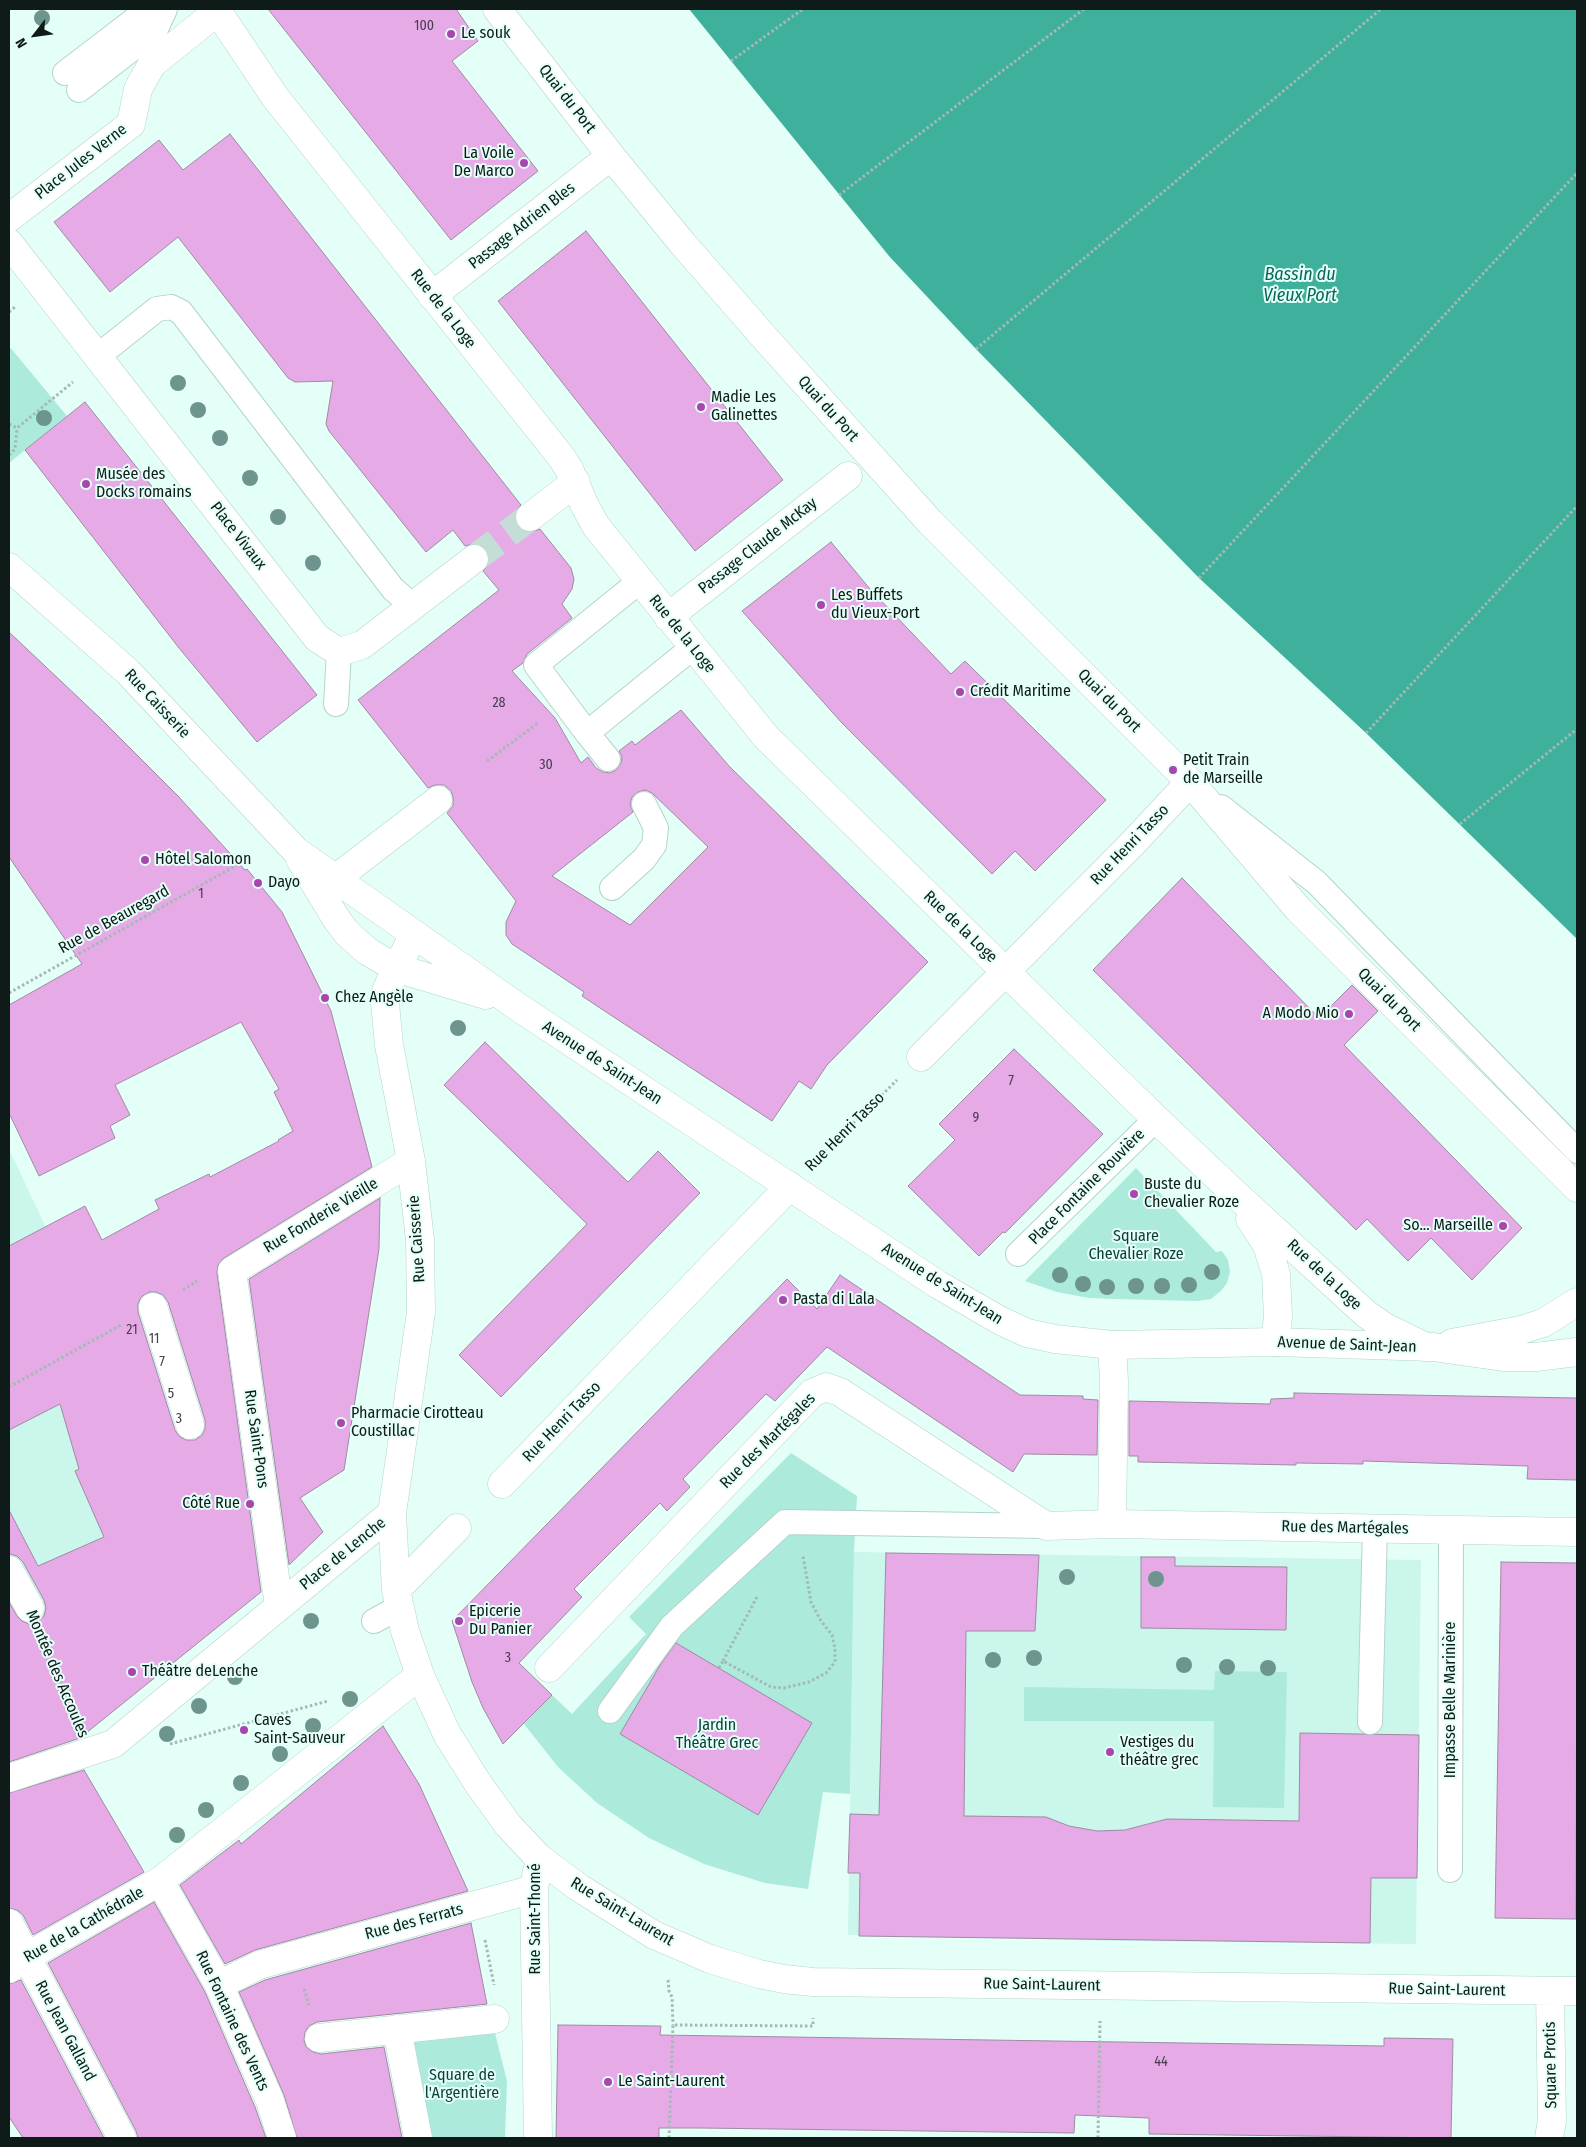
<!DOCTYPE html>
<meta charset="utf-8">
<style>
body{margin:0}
#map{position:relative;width:1586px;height:2147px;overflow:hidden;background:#e4fff8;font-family:"Fira Sans Condensed",sans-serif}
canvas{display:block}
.frame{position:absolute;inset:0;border:10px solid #0f1b18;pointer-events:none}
.north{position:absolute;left:10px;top:10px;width:50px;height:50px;-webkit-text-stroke:4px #e4fff8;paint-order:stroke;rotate:240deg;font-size:14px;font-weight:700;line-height:20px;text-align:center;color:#0f1b18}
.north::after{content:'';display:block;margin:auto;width:18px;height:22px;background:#0f1b18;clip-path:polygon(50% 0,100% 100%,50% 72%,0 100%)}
</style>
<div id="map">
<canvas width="1586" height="2147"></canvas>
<div class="frame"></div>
<div class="north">N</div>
</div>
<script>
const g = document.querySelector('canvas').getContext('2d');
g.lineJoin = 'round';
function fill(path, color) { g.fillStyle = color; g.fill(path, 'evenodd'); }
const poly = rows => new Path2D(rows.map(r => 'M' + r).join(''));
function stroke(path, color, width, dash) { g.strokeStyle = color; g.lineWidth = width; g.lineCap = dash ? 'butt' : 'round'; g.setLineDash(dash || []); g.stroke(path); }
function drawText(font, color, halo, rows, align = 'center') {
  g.font = font + ' "Fira Sans Condensed",sans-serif'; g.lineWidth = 4; g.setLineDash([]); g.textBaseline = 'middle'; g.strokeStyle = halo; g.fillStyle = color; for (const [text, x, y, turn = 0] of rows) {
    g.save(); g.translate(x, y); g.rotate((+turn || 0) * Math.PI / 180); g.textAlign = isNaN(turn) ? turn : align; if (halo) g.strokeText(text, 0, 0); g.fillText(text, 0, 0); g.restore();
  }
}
fill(poly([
 [9,1149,56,1249,9,1274],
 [94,1362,145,1518,58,1650,9,1546,9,1409],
 [854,1552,1421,1560,1416,1944,1121,1941,848,1935]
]), '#caf6ec');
fill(poly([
 [9,346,67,416,9,463],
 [1136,1168,1216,1252,1222,1251,1228,1260,1230,1272,1227,1283,1221,1291,1211,1299,1197,1301,1114,1299,1089,1298,1057,1292,1025,1281],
 [791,1453,857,1496,854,1552,850,1794,823,1792,808,1889,765,1883,704,1864,649,1838,597,1803,558,1767,524,1724,552,1695,572,1714,646,1634,629,1617],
 [1215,1671,1287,1672,1284,1808,1213,1807,1214,1721,1024,1721,1024,1687,1214,1690],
 [494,2029,507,2081,505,2138,427,2138,406,2042]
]), '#aceadc');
fill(poly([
 [689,9,1577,9,1577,939,1366,733,1199,578,976,349,889,256]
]), '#3fb09c');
const building = poly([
 [268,9,456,9,478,41,452,61,538,171,451,240,268,9],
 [230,134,521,505,516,511,514,518,518,527,524,531,531,532,540,529,571,568,574,579,572,589,562,604,572,618,527,654,523,663,512,671,555,718,581,763,588,757,596,768,603,772,610,773,616,770,621,763,622,757,619,751,632,741,635,745,681,710,729,766,928,962,827,1065,811,1089,799,1081,772,1121,600,1008,582,996,584,992,512,944,506,935,506,922,516,901,447,813,453,806,453,797,451,791,444,785,435,785,428,788,358,700,499,590,483,571,488,565,489,557,486,549,480,544,472,544,465,546,453,530,426,552,329,431,326,424,333,381,295,382,288,378,178,237,110,292,54,222,159,140,183,170,230,134],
 [645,790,652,793,708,847,630,925,552,876,633,812,630,804,632,797,638,792,645,790],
 [586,231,783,480,695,551,498,301,586,231],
 [85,402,317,695,257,742,179,648,25,450,85,402],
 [831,542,870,589,951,674,965,661,1106,800,1035,871,1015,851,992,874,841,722,742,611,831,542],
 [9,632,100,718,179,797,245,870,247,869,282,912,331,1011,372,1167,224,1258,218,1265,217,1273,261,1592,80,1738,9,1762,9,1602,17,1616,22,1621,29,1624,38,1621,44,1616,46,1608,44,1600,23,1562,17,1556,9,1554,9,1510,38,1566,104,1537,75,1471,79,1469,60,1404,9,1430,9,1246,85,1206,102,1240,159,1209,155,1200,209,1174,210,1177,279,1141,278,1140,293,1131,274,1092,279,1089,241,1022,115,1085,130,1115,110,1126,115,1138,39,1176,9,1113,9,1005,82,964,9,857,9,632],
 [149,1292,156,1292,163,1295,168,1302,205,1420,205,1429,202,1435,195,1440,186,1440,179,1436,175,1430,138,1312,138,1304,141,1297,149,1292],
 [1182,878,1319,1018,1352,985,1378,1011,1344,1045,1522,1228,1472,1280,1431,1238,1408,1261,1367,1219,1356,1230,1093,970,1182,878],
 [485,1042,628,1182,658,1151,700,1193,501,1397,459,1355,587,1224,444,1085,485,1042],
 [1014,1049,1103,1134,1005,1233,1003,1232,979,1256,908,1186,955,1140,939,1124,1014,1049],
 [380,1198,379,1249,344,1470,300,1498,323,1532,289,1565,249,1279,380,1198],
 [840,1275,1020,1395,1083,1396,1083,1399,1098,1400,1097,1455,1024,1454,1013,1472,827,1347,775,1401,766,1394,683,1479,690,1487,667,1511,660,1503,574,1589,582,1597,519,1663,552,1695,503,1744,483,1708,472,1682,452,1621,787,1279,817,1309,840,1275],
 [1294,1393,1577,1398,1577,1480,1527,1479,1528,1466,1363,1461,1363,1464,1296,1463,1296,1465,1138,1462,1138,1456,1129,1456,1129,1401,1270,1404,1271,1399,1294,1398,1294,1393],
 [886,1553,1039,1555,1035,1631,966,1631,964,1816,1046,1817,1069,1826,1097,1831,1125,1830,1167,1819,1299,1821,1300,1733,1419,1735,1417,1878,1371,1878,1370,1943,859,1936,860,1873,848,1873,850,1814,879,1815,886,1553],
 [1141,1557,1175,1557,1175,1566,1287,1567,1286,1630,1141,1628,1141,1557],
 [1501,1562,1577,1563,1576,1919,1495,1918,1501,1562],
 [676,1643,812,1723,758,1815,620,1734,662,1662,676,1643],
 [383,1726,419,1784,468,1891,255,1950,225,1964,180,1885,239,1840,241,1844,383,1726],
 [84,1770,144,1872,33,1935,23,1915,17,1910,9,1908,9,1793,84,1770],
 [154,1902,205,1992,255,2107,266,2138,138,2138,136,2131,48,1963,154,1902],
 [471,1923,487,2004,317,2022,309,2026,305,2032,304,2040,306,2047,313,2052,321,2054,384,2047,402,2138,297,2138,284,2095,239,1992,265,1980,471,1923],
 [21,1980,104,2138,23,2138,9,2117,9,1984,21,1980],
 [558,2025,661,2026,660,2035,1384,2046,1384,2038,1453,2039,1451,2138,1149,2134,1149,2118,1075,2115,1074,2133,701,2128,659,2128,659,2138,556,2138,558,2025]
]);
fill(building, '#e6aae7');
stroke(building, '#9f8ba0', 1);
stroke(poly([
 [474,559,530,517]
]), '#c4ddd6', 28, [28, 14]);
const lane = poly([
 [65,73,142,14,159,9],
 [79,90,155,31,165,9],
 [98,356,157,309,171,307,181,312,393,589,413,606],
 [336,704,339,652],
 [587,733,536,665,640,581],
 [608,759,587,733,692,648],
 [1221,807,1317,883,1577,1151],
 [612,888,644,859,654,845,656,828,644,804],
 [1018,1254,1156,1119],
 [374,1621,400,1607],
 [610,1711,672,1626,785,1522,1046,1526],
 [1370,1722,1375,1528],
 [1450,1870,1451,1530]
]);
const street = poly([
 [216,9,275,97,562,458,569,469,584,504,596,526,766,737,1156,1119,1230,1189,1366,1314,1385,1327,1426,1347],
 [497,9,611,156,683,244,764,337,930,522,1190,782,1299,910,1577,1188],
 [9,218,131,124,138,89,152,64,218,11],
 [9,243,317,638,339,652,362,645,474,559],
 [432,296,611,156],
 [530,517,576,482],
 [668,617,848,476],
 [335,879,438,800],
 [414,934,390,982,386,991,385,1003,389,1045,411,1161,420,1240,421,1312,392,1513,396,1590,405,1631,420,1675,447,1734,477,1782,508,1825,538,1857,578,1887,654,1935,710,1959,759,1974,784,1979,813,1982,1577,1991],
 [921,1057,1132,844,1190,782],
 [1250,1219,1267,1245,1276,1274,1278,1317,1275,1342],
 [153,1307,190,1425],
 [1112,1345,1114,1381,1112,1524],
 [502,1484,790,1186],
 [9,1570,30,1608],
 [396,1590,457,1528],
 [279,1606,232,1271,411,1161],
 [549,1668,812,1393,826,1387,840,1392,1046,1526,1112,1524,1577,1532],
 [9,1778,113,1744,392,1513],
 [537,1871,534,1889,538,2138],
 [160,1881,219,1985,270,2101,282,2138],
 [9,1923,122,2138],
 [9,1969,26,1957,160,1881,420,1675],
 [219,1985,259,1965,534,1889],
 [397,2029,418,2138],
 [319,2038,495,2019],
 [1549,2138,1552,2120,1550,1992]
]);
const secondary = poly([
 [9,567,128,672,296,851,518,1007,937,1284,1001,1321,1027,1333,1055,1339,1112,1345,1275,1342,1433,1347,1503,1357,1536,1357,1577,1352],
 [300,859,337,920,347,933,367,951,396,968,486,995],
 [1452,1343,1521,1330,1543,1323,1577,1302]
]);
stroke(lane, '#b3d4cc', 26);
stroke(street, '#b3d4cc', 29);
stroke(secondary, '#b3d4cc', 29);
stroke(poly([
 [731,61,803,9],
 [839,195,1084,9],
 [9,312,15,307],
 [976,349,1381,9],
 [9,424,17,428,73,382],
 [9,455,15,449,17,428],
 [1199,578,1577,173],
 [1366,733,1577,506],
 [487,761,538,723],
 [1460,824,1577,729],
 [9,993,253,856],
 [814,1162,897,1080],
 [183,1290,197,1281],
 [9,1387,121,1325],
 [43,1639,76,1718],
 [723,1661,758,1595],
 [719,1668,723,1661,771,1687,784,1688,809,1682,826,1673,835,1662,835,1649,832,1635,821,1621,811,1602,803,1556],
 [170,1744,328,1701],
 [485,1940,494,1985],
 [668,1980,669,1991,672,1997,673,2025],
 [304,1989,309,2005],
 [669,2138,673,2025,813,2026,813,2018],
 [1098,2138,1100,2021]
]), '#a3bab4', 3, [2.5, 2.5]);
stroke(lane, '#fff', 24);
stroke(street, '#fff', 28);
stroke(secondary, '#fff', 28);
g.fillStyle = '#6d958d';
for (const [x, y] of [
 [42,18],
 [178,383],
 [198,410],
 [44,418],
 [220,438],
 [250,478],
 [278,517],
 [313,563],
 [458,1028],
 [1212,1272],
 [1060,1275],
 [1083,1284],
 [1189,1285],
 [1136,1286],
 [1162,1286],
 [1107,1287],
 [1067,1577],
 [1156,1579],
 [311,1621],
 [1034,1658],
 [993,1660],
 [1184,1665],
 [1227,1667],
 [1268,1668],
 [235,1677],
 [350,1699],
 [199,1706],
 [313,1726],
 [167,1734],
 [280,1754],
 [241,1783],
 [206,1810],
 [177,1835]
]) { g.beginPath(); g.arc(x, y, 8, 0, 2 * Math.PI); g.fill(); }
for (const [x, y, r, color] of [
 [451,34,5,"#a846ad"],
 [524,163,5,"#a846ad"],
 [701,407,5,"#a846ad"],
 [86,484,5,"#a846ad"],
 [821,605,5,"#a846ad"],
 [960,692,5,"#a846ad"],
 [1173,770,5,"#a846ad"],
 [145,860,5,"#a846ad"],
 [258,883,5,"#a846ad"],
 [325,998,5,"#a846ad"],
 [1349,1014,5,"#a846ad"],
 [1134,1194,5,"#a846ad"],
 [1503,1226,5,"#a846ad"],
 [783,1300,5,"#a846ad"],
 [341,1423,5,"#a846ad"],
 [250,1504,5,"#a846ad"],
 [459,1621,5,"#a846ad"],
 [132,1672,5,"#a846ad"],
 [244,1730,5,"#a846ad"],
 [1110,1752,5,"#a846ad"],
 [608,2082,5,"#a846ad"]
]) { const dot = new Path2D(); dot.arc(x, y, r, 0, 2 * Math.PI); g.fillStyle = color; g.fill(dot); stroke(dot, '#e4fff8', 2); }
drawText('14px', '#453f4c', null, [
 ["100",424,26],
 ["28",499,703],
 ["30",546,765],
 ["1",201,894],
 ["7",1011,1081],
 ["9",976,1118],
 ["21",132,1330],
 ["11",154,1339],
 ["7",162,1362],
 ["5",171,1394],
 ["3",179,1419],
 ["3",508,1658],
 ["44",1161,2062]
]);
drawText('16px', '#0f1b18', '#e4fff8', [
 ["Le souk",461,34],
 ["La Voile",514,154,"right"],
 ["De Marco",514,172,"right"],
 ["Madie Les",711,398],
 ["Galinettes",711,416],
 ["Musée des",96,475],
 ["Docks romains",96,493],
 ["Les Buffets",831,596],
 ["du Vieux-Port",831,614],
 ["Crédit Maritime",970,692],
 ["Petit Train",1183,761],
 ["de Marseille",1183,779],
 ["Hôtel Salomon",155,860],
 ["Dayo",268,883],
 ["Chez Angèle",335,998],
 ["A Modo Mio",1339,1014,"right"],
 ["Buste du",1144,1185],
 ["Chevalier Roze",1144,1203],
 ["So... Marseille",1493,1226,"right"],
 ["Pasta di Lala",793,1300],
 ["Pharmacie Cirotteau",351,1414],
 ["Coustillac",351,1432],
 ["Côté Rue",240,1504,"right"],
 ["Epicerie",469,1612],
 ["Du Panier",469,1630],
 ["Théâtre deLenche",142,1672],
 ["Caves",254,1721],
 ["Saint-Sauveur",254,1739],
 ["Vestiges du",1120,1743],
 ["théâtre grec",1120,1761],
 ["Le Saint-Laurent",618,2082]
], 'left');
drawText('16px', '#0f1b18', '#e4fff8', [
 ["Quai du Port",567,99,52],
 ["Place Jules Verne",81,162,-38],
 ["Passage Adrien Bles",522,226,-38],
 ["Rue de la Loge",443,309,52],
 ["Quai du Port",828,409,48],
 ["Place Vivaux",238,536,52],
 ["Passage Claude McKay",758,546,-38],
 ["Rue de la Loge",682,634,51],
 ["Quai du Port",1109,701,45],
 ["Rue Caisserie",157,704,47],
 ["Rue Henri Tasso",1130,845,-46],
 ["Rue de Beauregard",114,920,-29],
 ["Rue de la Loge",960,927,44],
 ["Quai du Port",1389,1000,45],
 ["Avenue de Saint-Jean",602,1063,33],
 ["Rue Henri Tasso",845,1132,-45],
 ["Place Fontaine Rouvière",1087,1187,-45],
 ["Rue Fonderie Vieille",321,1216,-31],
 ["Rue Caisserie",417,1239,-94],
 ["Rue de la Loge",1324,1275,43],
 ["Avenue de Saint-Jean",942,1284,32],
 ["Avenue de Saint-Jean",1347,1345,2],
 ["Rue Henri Tasso",562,1422,-46],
 ["Rue Saint-Pons",256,1439,82],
 ["Rue des Martégales",768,1441,-45],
 ["Rue des Martégales",1345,1528,1],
 ["Place de Lenche",343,1554,-39],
 ["Montée des Accoules",57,1674,67],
 ["Impasse Belle Marinière",1451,1700,-90],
 ["Rue Saint-Laurent",622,1912,31],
 ["Rue Saint-Thomé",536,1919,-90],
 ["Rue des Ferrats",414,1922,-15],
 ["Rue de la Cathédrale",84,1925,-30],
 ["Rue Saint-Laurent",1042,1985,1],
 ["Rue Saint-Laurent",1447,1990,1],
 ["Rue Fontaine des Vents",232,2021,65],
 ["Rue Jean Galland",65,2031,62],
 ["Square Protis",1551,2065,-91]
]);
drawText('16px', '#0b3e36', '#e4fff8', [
 ["Square",1136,1237],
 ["Chevalier Roze",1136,1255],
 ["Jardin",717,1726],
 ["Théâtre Grec",717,1744],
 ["Square de",462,2076],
 ["l'Argentière",462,2094]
]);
drawText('italic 18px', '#086658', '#e4fff8', [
 ["Bassin du",1300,275],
 ["Vieux Port",1300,296]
]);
</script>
